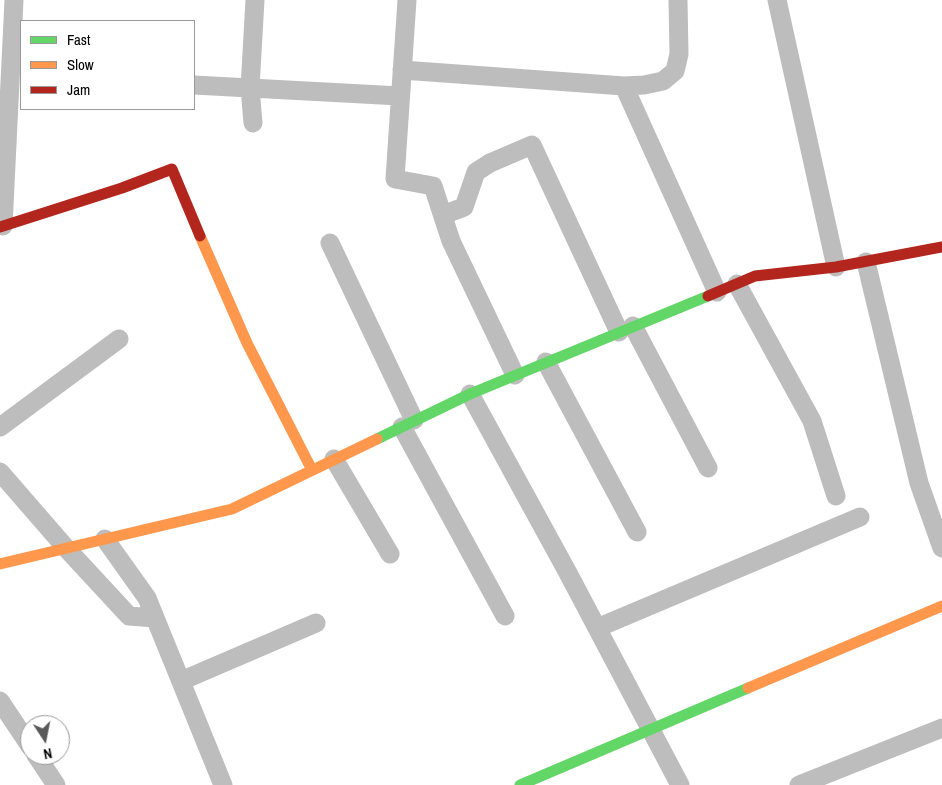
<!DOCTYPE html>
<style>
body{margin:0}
#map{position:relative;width:942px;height:785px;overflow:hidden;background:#fff;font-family:"Archivo Narrow",sans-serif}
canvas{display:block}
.legend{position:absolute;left:20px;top:20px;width:175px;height:90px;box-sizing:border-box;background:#fff;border:1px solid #999;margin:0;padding:6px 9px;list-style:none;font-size:15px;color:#000}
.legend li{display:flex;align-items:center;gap:10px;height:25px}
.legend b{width:25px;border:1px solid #999}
.north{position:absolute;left:20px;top:715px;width:50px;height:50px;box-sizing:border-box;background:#fff;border:1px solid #999;border-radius:50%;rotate:169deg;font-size:14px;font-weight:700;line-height:20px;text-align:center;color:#000}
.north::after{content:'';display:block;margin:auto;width:18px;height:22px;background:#595959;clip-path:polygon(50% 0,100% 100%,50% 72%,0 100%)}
</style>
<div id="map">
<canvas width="942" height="785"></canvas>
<ul class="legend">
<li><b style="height:6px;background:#63d668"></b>Fast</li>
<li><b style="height:6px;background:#ff974d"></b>Slow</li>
<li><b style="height:6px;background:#b3261e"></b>Jam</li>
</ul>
<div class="north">N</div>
</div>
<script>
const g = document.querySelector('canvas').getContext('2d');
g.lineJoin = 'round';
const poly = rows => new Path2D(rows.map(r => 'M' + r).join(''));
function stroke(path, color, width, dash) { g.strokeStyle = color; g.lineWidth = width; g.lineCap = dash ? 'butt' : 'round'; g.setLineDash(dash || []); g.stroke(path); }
stroke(poly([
 [407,0,395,179,433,186,451,241,515,375],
 [777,0,836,267],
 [402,70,624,86,644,85,663,81,675,71,679,54,678,0],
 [194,85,400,96],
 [624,86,717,292],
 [253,123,250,88,255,0],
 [443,215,464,207,476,172,490,163,532,145,619,332],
 [3,226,14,0],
 [330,243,414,420],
 [866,262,919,483,942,548],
 [737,284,812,421,836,496],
 [633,326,708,468],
 [546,362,637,532],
 [470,394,568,573,680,785],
 [0,427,119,339],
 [402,427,505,616],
 [334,459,390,554],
 [0,472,66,548,129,616,155,618],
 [105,539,147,598,223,785],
 [597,628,860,517],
 [181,681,316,623],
 [0,701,30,746],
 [36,755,56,785],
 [799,785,942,728]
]), '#bdbdbd', 19);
stroke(poly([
 [377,439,470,394,708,296],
 [520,785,748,688]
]), '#63d668', 11);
stroke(poly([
 [200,236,247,343,312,470],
 [0,564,232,509,377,439],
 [748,688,942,606]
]), '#ff974d', 11);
stroke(poly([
 [0,227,122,188,172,169,200,236],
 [708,296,755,276,836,267,942,247]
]), '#b3261e', 11);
</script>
